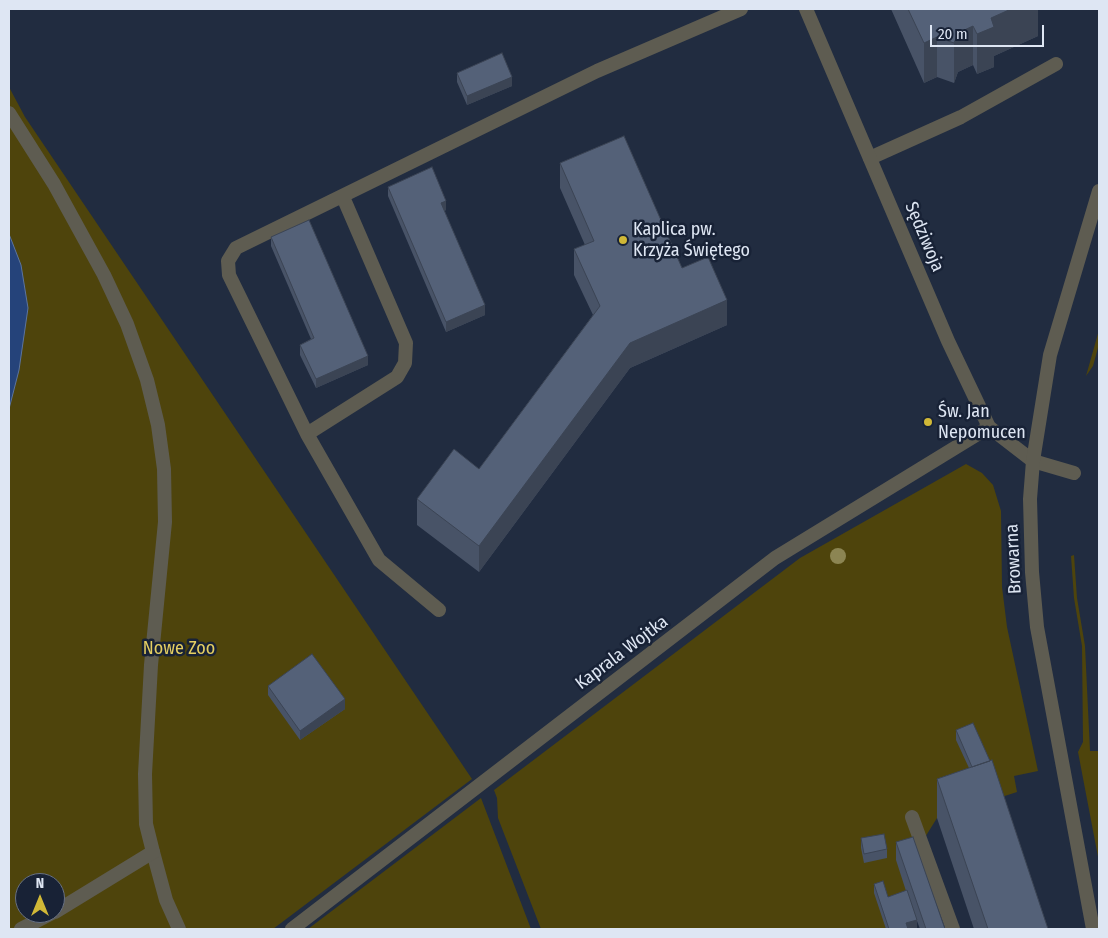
<!DOCTYPE html>
<meta charset="utf-8">
<style>
body{margin:0}
#map{position:relative;width:1108px;height:938px;overflow:hidden;background:#212c40;font-family:"Fira Sans Condensed",sans-serif}
canvas{display:block}
.frame{position:absolute;inset:0;border:10px solid #dee6f3;pointer-events:none}
.north{position:absolute;left:15px;top:873px;width:50px;height:50px;box-sizing:border-box;background:#182236;border:1px solid #677082;border-radius:50%;rotate:0deg;font-size:14px;font-weight:700;line-height:20px;text-align:center;color:#dee6f3}
.north::after{content:'';display:block;margin:auto;width:18px;height:22px;background:#d0b837;clip-path:polygon(50% 0,100% 100%,50% 72%,0 100%)}
.scale{position:absolute;left:930px;top:25px;width:114px;height:22px;box-sizing:border-box;border:2px solid #dee6f3;border-top:0;padding-left:6px;font-size:15px;line-height:18px;white-space:nowrap;color:#dee6f3;-webkit-text-stroke:4px #182236;paint-order:stroke}
</style>
<div id="map">
<canvas width="1108" height="938"></canvas>
<div class="frame"></div>
<div class="north">N</div>
<div class="scale">20 m</div>
</div>
<script>
const g = document.querySelector('canvas').getContext('2d');
g.lineJoin = 'round';
function fill(path, color) { g.fillStyle = color; g.fill(path, 'evenodd'); }
const poly = rows => new Path2D(rows.map(r => 'M' + r).join(''));
function stroke(path, color, width, dash) { g.strokeStyle = color; g.lineWidth = width; g.lineCap = dash ? 'butt' : 'round'; g.setLineDash(dash || []); g.stroke(path); }
function drawText(font, color, halo, rows, align = 'center') {
  g.font = font + ' "Fira Sans Condensed",sans-serif'; g.lineWidth = 5; g.setLineDash([]); g.textBaseline = 'middle'; g.strokeStyle = halo; g.fillStyle = color; for (const [text, x, y, turn = 0] of rows) {
    g.save(); g.translate(x, y); g.rotate((+turn || 0) * Math.PI / 180); g.textAlign = isNaN(turn) ? turn : align; if (halo) g.strokeText(text, 0, 0); g.fillText(text, 0, 0); g.restore();
  }
}
fill(poly([
 [9,87,25,117,472,779,273,929,9,929],
 [25,883,55,883,55,913,25,913],
 [1099,330,1099,344,1093,366,1086,376],
 [966,464,982,473,993,485,1001,511,1002,587,1007,627,1038,771,1014,776,1017,792,937,818,914,855,914,912,909,929,541,929,498,818,497,798,494,790,800,558],
 [1074,555,1077,598,1085,646,1090,751,1099,751,1099,862,1078,752,1083,742,1082,646,1074,598,1071,556],
 [481,798,531,929,308,929]
]), '#4e440c');
const water = poly([
 [9,234,21,265,28,308,19,370,9,409,9,234]
]);
fill(water, '#25437a');
stroke(water, '#5c749e', 1);
stroke(poly([
 [870,158,961,117,1056,64],
 [307,434,397,377,405,363,406,343,343,197],
 [1033,461,1074,473],
 [439,610,379,560,307,434,229,275,228,261,236,248,597,71,741,9],
 [912,817,953,929],
 [153,852,166,900,179,929],
 [292,929,775,558,989,427]
]), '#5e5c51', 14);
stroke(poly([
 [9,113,54,184,104,275,127,324,147,380,158,425,164,469,165,522,151,665,145,774,146,824,153,852,55,912],
 [21,929,52,913]
]), '#5e5c51', 14);
stroke(poly([
 [806,9,948,341,989,427,1033,461]
]), '#5e5c51', 14);
stroke(poly([
 [1093,929,1037,627,1032,572,1030,499,1033,461,1050,355,1099,191]
]), '#5e5c51', 14);
g.fillStyle = '#8c8553';
for (const [x, y] of [
 [838,556]
]) { g.beginPath(); g.arc(x, y, 8, 0, 2 * Math.PI); g.fill(); }
fill(poly([
 [891,9,1038,9,1038,36,994,56,994,67,977,74,973,65,958,72,954,83,937,77,924,83],
 [457,73,512,86,467,105,457,82],
 [560,163,682,268,727,325,630,368,479,572,417,525,417,499,479,469,593,315,574,275,574,249,585,245,560,188],
 [388,187,446,210,444,211,485,315,446,332,388,196],
 [271,237,368,365,316,388,300,355,300,345,311,339,271,246],
 [268,686,345,709,300,740,268,695],
 [956,730,1048,929,974,929,937,818,937,779,969,768,956,740],
 [861,838,887,849,887,858,864,863,861,848],
 [896,842,945,929,920,929,917,921,917,929,886,929,874,893,874,884,888,897,906,891,896,860]
]), '#485367');
fill(poly([
 [1011,9,1038,9,1038,36,994,56,994,67,977,74,977,34,991,18],
 [973,26,973,65,958,72,954,83,954,43,958,33],
 [937,37,937,77,924,83,924,43],
 [512,77,512,86,467,105,467,96],
 [446,201,446,210,441,212,441,203],
 [727,300,727,325,630,368,479,572,479,546,630,343],
 [485,305,485,315,446,332,446,322],
 [368,356,368,365,316,388,316,379],
 [345,699,345,709,300,740,300,731],
 [917,920,917,929,906,929,906,923]
]), '#3b4454');
const building = poly([
 [908,9,1011,9,991,18,994,27,977,34,973,26,958,33,954,43,937,37,924,43,908,9],
 [502,53,512,77,467,96,457,73,502,53],
 [624,136,682,268,708,257,727,300,630,343,479,546,417,499,454,449,479,469,600,306,574,249,594,241,560,163,624,136],
 [432,167,446,201,441,203,485,305,446,322,388,187,432,167],
 [309,220,368,356,316,379,300,345,314,338,271,237,309,220],
 [312,654,345,699,300,731,268,686,312,654],
 [973,723,990,761,972,767,956,730,973,723],
 [992,760,1048,929,988,929,937,779,992,760],
 [884,834,887,849,864,854,861,838,884,834],
 [913,837,945,929,926,929,896,842,913,837],
 [883,881,888,897,907,890,917,920,906,923,908,929,889,929,874,884,883,881]
]);
fill(building, '#546178');
stroke(building, '#3b4454', 1);
for (const [x, y, r, color] of [
 [623,240,5,"#d0b837"],
 [928,422,5,"#d0b837"]
]) { const dot = new Path2D(); dot.arc(x, y, r, 0, 2 * Math.PI); g.fillStyle = color; g.fill(dot); stroke(dot, '#182236', 2); }
drawText('18px', '#dee6f3', '#182236', [
 ["Kaplica pw.",633,230],
 ["Krzyża Świętego",633,251],
 ["Św. Jan",938,412],
 ["Nepomucen",938,433]
], 'left');
drawText('18px', '#dee6f3', '#182236', [
 ["Sędziwoja",924,237,67],
 ["Browarna",1014,559,-93],
 ["Kaprala Wojtka",622,653,-37]
]);
drawText('18px', '#e4ce62', '#182236', [
 ["Nowe Zoo",179,649]
]);
</script>
